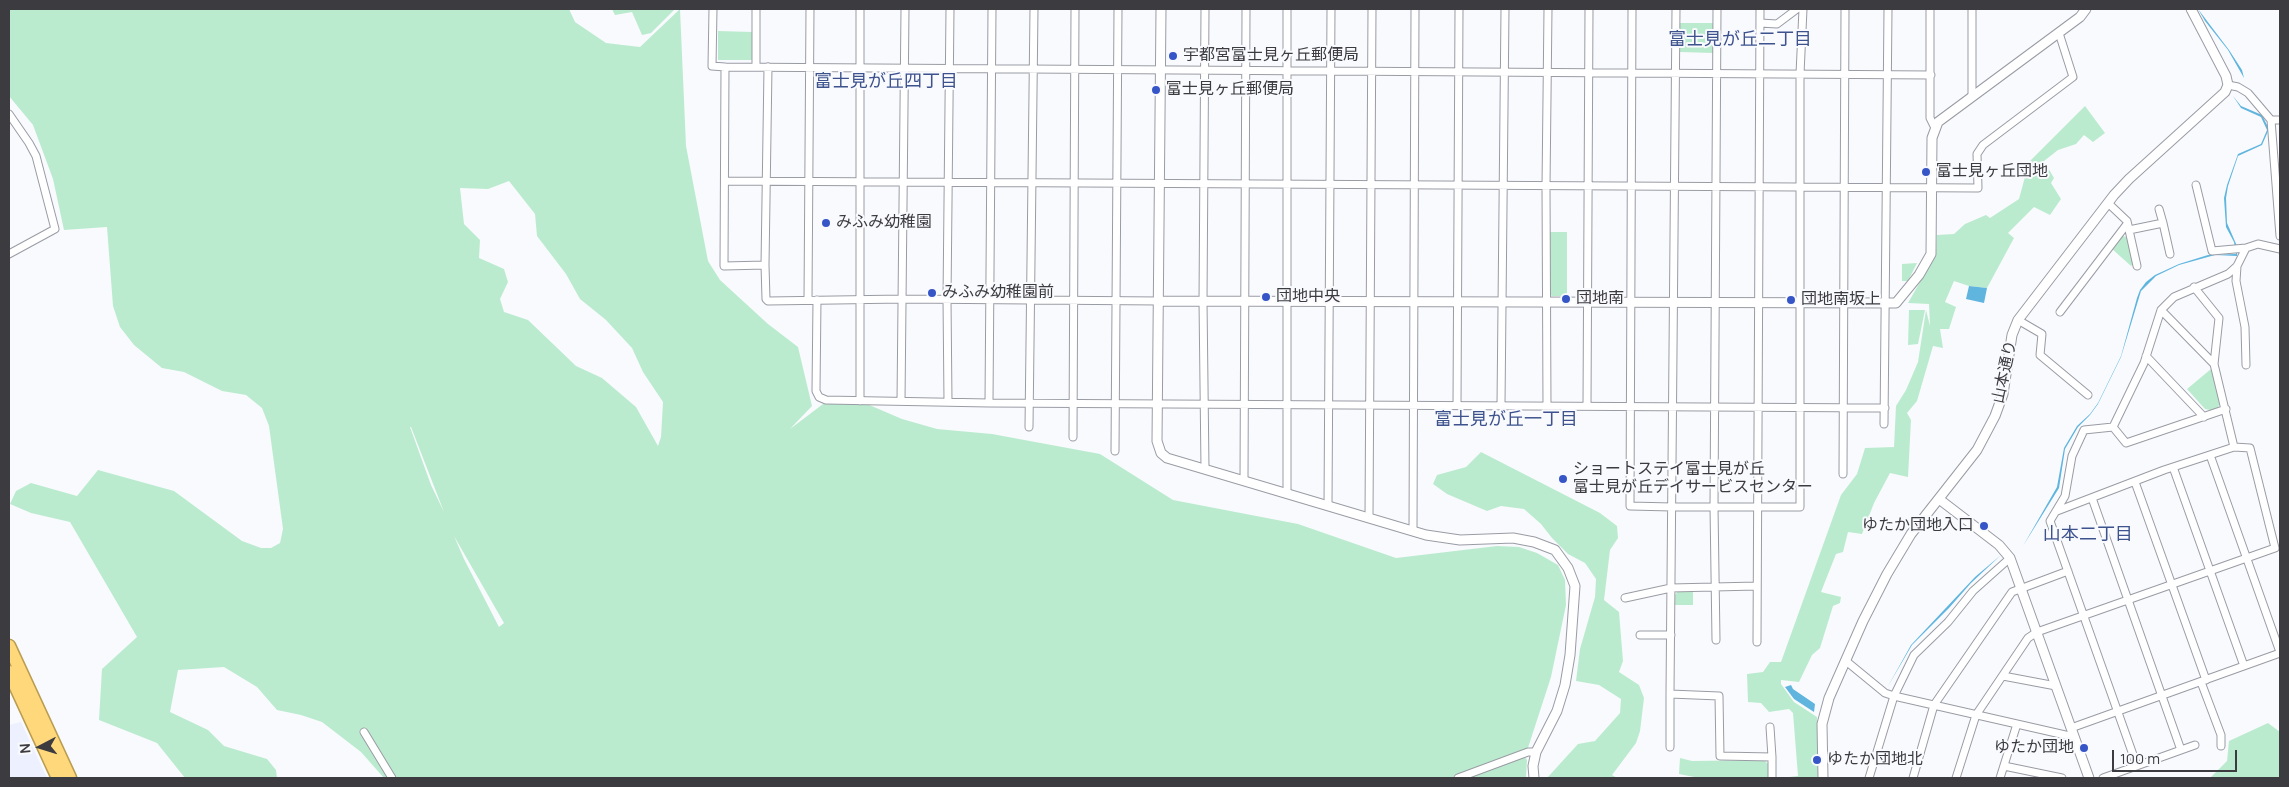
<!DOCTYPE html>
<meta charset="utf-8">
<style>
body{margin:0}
#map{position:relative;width:2289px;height:787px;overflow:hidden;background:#f9fafe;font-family:Manrope,sans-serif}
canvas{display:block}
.frame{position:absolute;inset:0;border:10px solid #3c3c40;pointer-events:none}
.north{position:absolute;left:15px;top:722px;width:50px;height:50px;-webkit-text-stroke:4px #f9fafe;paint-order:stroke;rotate:265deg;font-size:14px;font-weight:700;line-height:20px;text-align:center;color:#3c3c40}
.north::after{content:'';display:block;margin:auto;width:18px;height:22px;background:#3c3c40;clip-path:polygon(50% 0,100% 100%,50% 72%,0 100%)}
.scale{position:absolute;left:2112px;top:750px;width:125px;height:22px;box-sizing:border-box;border:2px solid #3c3c40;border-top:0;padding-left:6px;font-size:15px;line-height:18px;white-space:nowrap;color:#3c3c40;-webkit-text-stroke:4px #f9fafe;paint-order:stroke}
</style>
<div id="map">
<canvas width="2289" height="787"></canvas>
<div class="frame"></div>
<div class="north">N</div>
<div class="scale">100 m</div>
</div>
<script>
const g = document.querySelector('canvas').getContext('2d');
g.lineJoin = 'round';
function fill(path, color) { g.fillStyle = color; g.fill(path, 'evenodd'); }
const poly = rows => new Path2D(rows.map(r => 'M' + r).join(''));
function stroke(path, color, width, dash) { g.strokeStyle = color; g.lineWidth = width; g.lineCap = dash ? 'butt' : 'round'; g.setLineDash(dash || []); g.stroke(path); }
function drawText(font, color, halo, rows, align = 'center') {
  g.font = font + ' Manrope,"Noto Sans JP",sans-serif'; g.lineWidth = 4; g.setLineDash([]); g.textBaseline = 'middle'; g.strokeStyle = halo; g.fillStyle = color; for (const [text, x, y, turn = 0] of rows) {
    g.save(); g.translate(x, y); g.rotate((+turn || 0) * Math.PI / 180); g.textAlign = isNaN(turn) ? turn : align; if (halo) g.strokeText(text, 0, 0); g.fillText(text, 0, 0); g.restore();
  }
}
fill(poly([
 [21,722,47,778,9,778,9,725]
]), '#edf0fe');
fill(poly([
 [9,9,569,9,575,22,606,43,640,47,680,9,686,146,708,261,720,280,768,324,798,347,812,406,790,429,827,401,867,404,902,419,937,429,992,434,1100,454,1173,500,1298,524,1396,558,1497,546,1519,547,1537,553,1558,565,1565,580,1566,605,1551,677,1525,757,1527,760,1526,778,384,778,361,752,322,722,301,715,277,710,257,687,224,667,178,670,170,712,208,730,224,746,267,759,276,770,277,778,185,778,157,743,99,720,102,669,137,637,70,522,31,513,10,504,16,491,31,483,77,496,98,470,174,491,242,541,261,548,271,548,280,543,283,529,269,426,262,408,246,395,222,391,184,372,162,368,134,345,120,327,113,306,107,227,64,230,53,179,33,125,9,96],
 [509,181,535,214,537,236,566,274,580,299,606,320,632,348,643,372,663,402,661,437,658,446,636,407,602,378,576,366,528,320,504,312,500,299,508,282,504,269,479,258,480,240,464,224,460,188,488,189],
 [410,427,411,427,444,512,431,485],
 [454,536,504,623,499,627,464,559],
 [612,9,675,9,651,33,642,35,632,12,615,15],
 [1679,23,1713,23,1713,53,1680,52],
 [718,31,753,32,753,60,718,60],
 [2085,106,2105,133,2093,142,2084,135,2076,144,2058,150,2044,161,2054,178,2051,183,2061,199,2050,215,2034,207,2008,233,2014,238,1987,288,1969,286,1954,281,1945,302,1956,307,1949,329,1940,329,1943,348,1933,346,1917,401,1907,413,1911,420,1908,477,1890,473,1874,503,1862,534,1848,532,1843,552,1836,554,1821,592,1841,597,1840,603,1833,606,1820,648,1812,655,1799,682,1781,680,1781,684,1794,702,1817,717,1818,778,1780,778,1798,776,1793,713,1789,709,1769,712,1761,703,1748,702,1747,674,1763,672,1770,662,1781,662,1841,495,1857,474,1865,448,1894,447,1896,406,1906,390,1918,362,1926,310,1930,326,1929,304,1908,303,1936,254,1937,235,1954,234,1965,224,1986,215,1990,218,2019,199,2029,162],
 [1549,232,1567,232,1567,296,1552,296,1549,294],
 [2122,236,2127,237,2133,264,2131,266,2111,248],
 [1917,263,1908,281,1902,281,1902,264],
 [1909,310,1925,310,1918,344,1908,345],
 [2211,369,2220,402,2218,408,2210,410,2205,409,2187,389],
 [1481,452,1600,513,1617,526,1618,538,1610,550,1604,600,1619,612,1623,661,1619,672,1639,685,1644,698,1640,731,1636,743,1612,775,1617,778,1547,778,1578,744,1595,741,1620,713,1621,699,1599,685,1576,681,1580,649,1595,597,1596,579,1585,563,1568,554,1552,538,1541,524,1524,509,1501,506,1487,511,1447,494,1433,484,1437,475,1466,467],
 [1679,590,1693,590,1693,605,1675,605,1675,595],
 [2268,723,2280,732,2280,778,2210,778,2227,761,2229,741],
 [1680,758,1692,761,1764,760,1768,764,1769,778,1700,778,1689,776,1679,774]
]), '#bbebce');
fill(poly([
 [2198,9,2229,50,2242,70,2244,78,2228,50,2205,21],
 [2233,96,2241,106,2262,115,2269,129,2262,145,2238,156,2228,186,2226,198,2227,223,2237,246,2237,256,2215,255,2179,265,2156,276,2141,291,2121,357,2098,404,2090,415,2078,427,2065,449,2059,488,2023,546,2057,487,2064,448,2077,426,2090,414,2098,403,2121,356,2137,298,2140,290,2146,282,2155,275,2179,264,2208,255,2236,254,2234,242,2226,227,2224,198,2227,185,2238,154,2261,144,2267,130,2261,117,2241,108],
 [1969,286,1987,288,1984,303,1966,299],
 [2001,555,1971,583,1949,608,1912,645,1887,688,1911,645,1975,577],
 [1791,685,1793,689,1815,704,1814,712,1794,699,1785,687]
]), '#5fb5de');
const minor = poly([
 [713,9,712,66,725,67],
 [756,9,756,67],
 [860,9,860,401],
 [992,9,989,403,1885,408],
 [1205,9,1203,301,1205,469],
 [1632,9,1630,506,1672,507,1800,507,1800,74,1803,9],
 [1676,9,1670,694,1719,696,1720,756,1772,757,1772,778],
 [1930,9,1930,118,1935,128],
 [1972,9,1972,97],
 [1760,23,1777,24,1797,9],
 [768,67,765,265,766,299,768,301,903,299,1160,301],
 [2228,85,2238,87,2248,93,2271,120,2280,236],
 [9,114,29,143,36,156,55,229,9,254],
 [2271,120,2280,120],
 [725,181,1978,188,1977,154,1983,145,2073,77,2059,33],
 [2196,185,2212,251,2246,248],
 [2108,203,2127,221,2137,266],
 [2163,223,2170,254],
 [2129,230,2163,223,2159,209],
 [765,265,724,266,725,67,1931,75],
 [2237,266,2236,281,2245,327,2246,365],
 [808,300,810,9],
 [817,300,816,391,819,397,826,400,989,403],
 [2161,310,2214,364],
 [2060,312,2127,224],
 [2018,320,2042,334,2040,355,2088,395],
 [2146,356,2204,417],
 [901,401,905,9],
 [948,402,947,299,950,9],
 [1457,405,1459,9],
 [1501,405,1505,9],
 [1547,406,1546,186,1548,9],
 [1587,406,1589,9],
 [1884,424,1888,9],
 [1029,427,1034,9],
 [2113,427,2126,443,2226,409],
 [1073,437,1075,9],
 [1115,451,1118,9],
 [2210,455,2280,652],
 [2173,467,2244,666],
 [1843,474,1845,9],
 [1244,481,1246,9],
 [2135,482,2206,680],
 [1287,494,1287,9],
 [2092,498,2181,750],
 [1328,506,1331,9],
 [2057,511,2164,470,2234,447,2214,364,2219,318,2194,287],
 [1369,518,1372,9],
 [1413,531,1415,9],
 [1625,598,1671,588,1757,586],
 [1640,635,1671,635],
 [1716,640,1714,507,1717,9],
 [1757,642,1760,9],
 [1846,661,1885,693,1894,696,2074,737],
 [2003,676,2056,686],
 [2201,682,2221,735,2221,746],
 [1770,727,1772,757],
 [2071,728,2280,653],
 [364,732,392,778],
 [1670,747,1670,694],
 [2004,766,2062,778],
 [2137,766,2050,521,2065,496,2072,456,2084,430,2113,427,2144,363,2161,310,2174,297,2228,274,2237,266,2246,248,2258,244,2280,249],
 [1458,778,1528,752,1536,752],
 [1869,778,1894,696,1914,655,1948,622,1973,591,2010,558],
 [1913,778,1934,705,2012,592,2068,571],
 [1956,778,1976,715,2028,638,2037,632,2275,548,2250,448,2234,447],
 [2000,778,2017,724],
 [2103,778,2195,745]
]);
const tertiary = poly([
 [1161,9,1157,441,1161,453,1167,458,1426,535,1460,540,1513,538,1534,542,1555,550,1568,568,1575,586,1570,655,1565,685,1557,711,1536,752,1533,766,1534,778],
 [1160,301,1896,303,1919,275,1931,254,1932,138,1938,122,2080,17,2086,9],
 [1939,499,1999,545,2010,558,2089,778],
 [1823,778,1822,724,1829,698,1863,621,1887,574,1911,534,1977,450,1995,416,2003,394,2012,335,2018,320,2114,195,2129,179,2225,92,2228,85,2226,76,2191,9]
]);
const trunk = poly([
 [9,646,70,778],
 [9,672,58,778]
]);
stroke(minor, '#9a9ca5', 9);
stroke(tertiary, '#9a9ca5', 11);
stroke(trunk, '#ba9c51', 15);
stroke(minor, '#fff', 7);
stroke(tertiary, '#fff', 9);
stroke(trunk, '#fed87b', 12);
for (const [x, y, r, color] of [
 [1173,56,5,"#3655c6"],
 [1156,90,5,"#3655c6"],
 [1926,172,5,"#3655c6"],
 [826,223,5,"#3655c6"],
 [932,293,5,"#3655c6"],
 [1266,297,5,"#3655c6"],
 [1566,299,5,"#3655c6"],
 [1791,300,5,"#3655c6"],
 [1563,479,5,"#3655c6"],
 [1984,526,5,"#3655c6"],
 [2084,748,5,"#3655c6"],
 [1817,760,5,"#3655c6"]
]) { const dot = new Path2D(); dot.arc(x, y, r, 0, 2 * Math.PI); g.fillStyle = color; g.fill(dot); stroke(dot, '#f9fafe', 2); }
drawText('16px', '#3c3c40', '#f9fafe', [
 ["宇都宮富士見ヶ丘郵便局",1183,56],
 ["富士見ヶ丘郵便局",1166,90],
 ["富士見ヶ丘団地",1936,172],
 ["みふみ幼稚園",836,223],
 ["みふみ幼稚園前",942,293],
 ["団地中央",1276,297],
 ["団地南",1576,299],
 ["団地南坂上",1801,300],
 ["ショートステイ富士見が丘",1573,470],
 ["富士見が丘デイサービスセンター",1573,488],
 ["ゆたか団地入口",1974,526,"right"],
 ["ゆたか団地",2074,748,"right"],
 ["ゆたか団地北",1827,760]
], 'left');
drawText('16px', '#3c3c40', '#f9fafe', [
 ["山本通り",2005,372,-78]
]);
drawText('18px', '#3e538e', '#f9fafe', [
 ["富士見が丘二丁目",1740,40],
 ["富士見が丘四丁目",886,82],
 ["富士見が丘一丁目",1506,420],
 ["山本二丁目",2088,535]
]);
</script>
